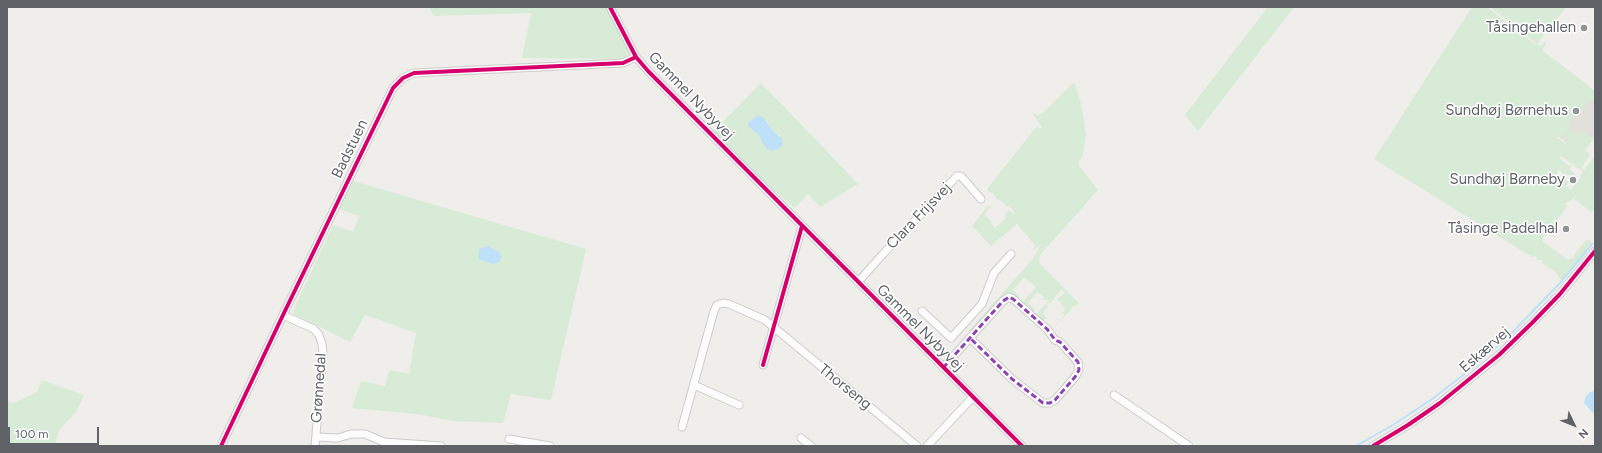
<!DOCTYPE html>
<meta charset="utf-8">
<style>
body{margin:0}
#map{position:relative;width:1602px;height:453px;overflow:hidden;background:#efeeea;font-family:Figtree,sans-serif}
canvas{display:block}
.frame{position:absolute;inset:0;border:8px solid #5f6368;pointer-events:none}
.north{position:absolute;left:1554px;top:405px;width:40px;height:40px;-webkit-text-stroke:3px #fff;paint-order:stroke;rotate:133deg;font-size:11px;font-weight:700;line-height:16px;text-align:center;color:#5f6368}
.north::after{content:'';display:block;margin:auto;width:14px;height:18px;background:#5f6368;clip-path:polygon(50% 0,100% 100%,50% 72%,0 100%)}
.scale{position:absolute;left:8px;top:427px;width:91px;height:18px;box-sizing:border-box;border:2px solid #5f6368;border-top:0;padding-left:5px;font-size:12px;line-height:14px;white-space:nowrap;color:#5f6368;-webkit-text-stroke:3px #fff;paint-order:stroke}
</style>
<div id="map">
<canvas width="1602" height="453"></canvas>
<div class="frame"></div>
<div class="north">N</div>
<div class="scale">100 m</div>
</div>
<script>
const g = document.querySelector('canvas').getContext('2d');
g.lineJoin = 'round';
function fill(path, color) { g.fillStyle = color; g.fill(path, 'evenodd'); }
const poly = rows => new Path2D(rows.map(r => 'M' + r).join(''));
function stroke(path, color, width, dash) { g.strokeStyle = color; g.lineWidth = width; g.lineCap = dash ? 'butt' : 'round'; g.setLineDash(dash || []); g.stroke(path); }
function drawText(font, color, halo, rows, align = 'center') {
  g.font = font + ' Figtree,sans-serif'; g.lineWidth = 3; g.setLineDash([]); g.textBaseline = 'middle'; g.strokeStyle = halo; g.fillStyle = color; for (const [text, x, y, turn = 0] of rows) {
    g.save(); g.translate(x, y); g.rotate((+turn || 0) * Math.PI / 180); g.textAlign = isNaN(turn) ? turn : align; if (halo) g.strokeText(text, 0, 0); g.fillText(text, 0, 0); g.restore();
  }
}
fill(poly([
 [1578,83,1595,95,1595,134,1581,153,1545,127]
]), '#e2e0da');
fill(poly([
 [429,7,608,7,631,53,624,59,522,58,531,13,434,16],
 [1268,7,1294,7,1198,131,1185,115],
 [1472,7,1487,7,1536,45,1537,44,1540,46,1545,42,1546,44,1542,50,1595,91,1595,100,1588,101,1581,111,1577,112,1576,116,1572,113,1572,119,1569,123,1571,127,1563,138,1559,135,1557,137,1566,144,1568,141,1564,138,1571,130,1578,134,1581,131,1592,139,1595,132,1595,137,1585,150,1590,155,1581,168,1584,170,1595,156,1595,209,1591,212,1574,199,1576,195,1573,199,1565,204,1566,205,1568,205,1561,215,1557,220,1555,219,1553,222,1556,224,1549,233,1548,233,1543,237,1543,242,1568,260,1573,258,1576,252,1586,240,1589,240,1593,244,1571,272,1563,280,1560,279,1556,272,1542,263,1543,260,1537,260,1536,256,1532,257,1374,159],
 [1561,156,1583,172,1580,176,1581,177,1571,190,1566,186,1569,182,1565,179,1562,180,1560,175,1557,174,1558,170,1561,171,1564,179,1568,174,1573,177,1575,174,1569,169,1572,166,1570,165,1569,166,1559,158],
 [1490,7,1566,7,1537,44],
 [761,83,816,140,858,184,820,207,808,194,795,208,771,188,713,132],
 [766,120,772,130,780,136,772,151,764,146,759,135,748,125,748,123],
 [1073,83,1075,84,1081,104,1086,134,1083,154,1078,164,1098,190,1040,255,1039,261,1039,263,1079,303,1075,306,1073,306,1070,310,1071,310,1051,330,1067,312,1064,315,1062,313,1065,310,1063,308,1064,307,1057,299,1065,293,1061,289,1051,303,1049,302,1047,304,1048,307,1043,312,1046,318,1043,321,1036,315,1049,300,1044,300,1042,299,1044,297,1037,292,1028,303,1035,309,1033,312,1022,303,1036,287,1024,277,1013,290,1020,297,1018,299,1008,294,1005,295,970,332,969,331,1032,260,1041,245,1033,250,1035,245,1017,224,991,246,972,226,987,207,990,206,994,207,992,206,985,213,985,215,992,222,991,223,995,228,1005,219,1006,213,1009,210,1013,214,1015,213,1009,205,1006,207,1004,203,997,199,993,193,987,191,987,189,1037,126,1040,129,1042,127,1032,113,1037,115,1044,112],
 [353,181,586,249,551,400,511,394,503,423,454,421,417,414,352,408,361,381,385,386,389,370,409,374,416,333,365,315,350,342,292,313,333,225,353,232,359,216,339,209],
 [42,380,84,395,77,411,59,430,56,441,56,446,7,446,7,401,14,403,37,392]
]), '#d8ebd6');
fill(poly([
 [757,116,763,117,772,130,782,139,783,145,778,149,772,151,767,149,763,144,759,135,748,126,748,123],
 [488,246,499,252,502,256,499,262,493,264,481,260,478,257,479,249],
 [1595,391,1595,415,1584,403,1586,396,1590,392]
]), '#bfe0f9');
stroke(poly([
 [1506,339,1560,283,1592,244],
 [1356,446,1393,425,1432,399,1471,369,1500,344]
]), '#bfe0f9', 2);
const minor = poly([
 [610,7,636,57,648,71,1022,446],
 [858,282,883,254,957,176,961,176,981,199],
 [922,311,951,338,982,304,994,273,1011,254],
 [283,315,314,329,319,335,322,344,323,353,315,446],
 [763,365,802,226],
 [943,368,1003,301,1009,297,1013,299,1047,329,1055,340,1060,342,1078,362,1079,370,1075,377,1055,400,1050,403,1043,403,1012,379,970,338],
 [694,385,739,405],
 [1114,395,1189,446],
 [682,427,714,311,717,305,723,303,729,304,765,320,917,446],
 [316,437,338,438,351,434,365,434,384,442,441,446],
 [801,438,811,446],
 [509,439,550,446],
 [221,446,283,315,393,88,403,78,414,73,623,63,636,57],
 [927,446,973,397],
 [1373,446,1408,425,1440,403,1499,355,1532,323,1560,294,1595,251]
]);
stroke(minor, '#cbcccc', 9);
stroke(minor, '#fdfcfc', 7);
stroke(poly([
 [943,368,1003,301,1009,297,1013,299,1047,329,1055,340,1060,342,1078,362,1079,370,1075,377,1055,400,1050,403,1043,403,1012,379,970,338]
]), '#8e44ad', 3, [6, 3]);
stroke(poly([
 [610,7,636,57,648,71,1022,446],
 [763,365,802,226],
 [221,446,283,315,393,88,403,78,414,73,623,63,636,57],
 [1373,446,1408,425,1440,403,1499,355,1532,323,1560,294,1595,251]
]), '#d6006c', 4);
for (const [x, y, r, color] of [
 [1584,28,4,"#919496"],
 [1576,111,4,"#919496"],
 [1573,180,4,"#919496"],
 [1566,229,4,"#919496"]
]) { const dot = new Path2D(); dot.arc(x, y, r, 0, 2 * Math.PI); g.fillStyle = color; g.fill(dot); stroke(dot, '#fff', 1.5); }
drawText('15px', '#5f6368', '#fff', [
 ["Tåsingehallen",1576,28],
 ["Sundhøj Børnehus",1568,111],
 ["Sundhøj Børneby",1565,180],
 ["Tåsinge Padelhal",1558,229]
], 'right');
drawText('15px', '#5f6368', '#fff', [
 ["Gammel Nybyvej",691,96,46],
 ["Badstuen",350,149,-64],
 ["Clara Frijsvej",919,216,-46],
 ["Gammel Nybyvej",920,328,45],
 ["Eskærvej",1485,350,-41],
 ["Thorseng",845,387,39],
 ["Grønnedal",319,388,-86]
]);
</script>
